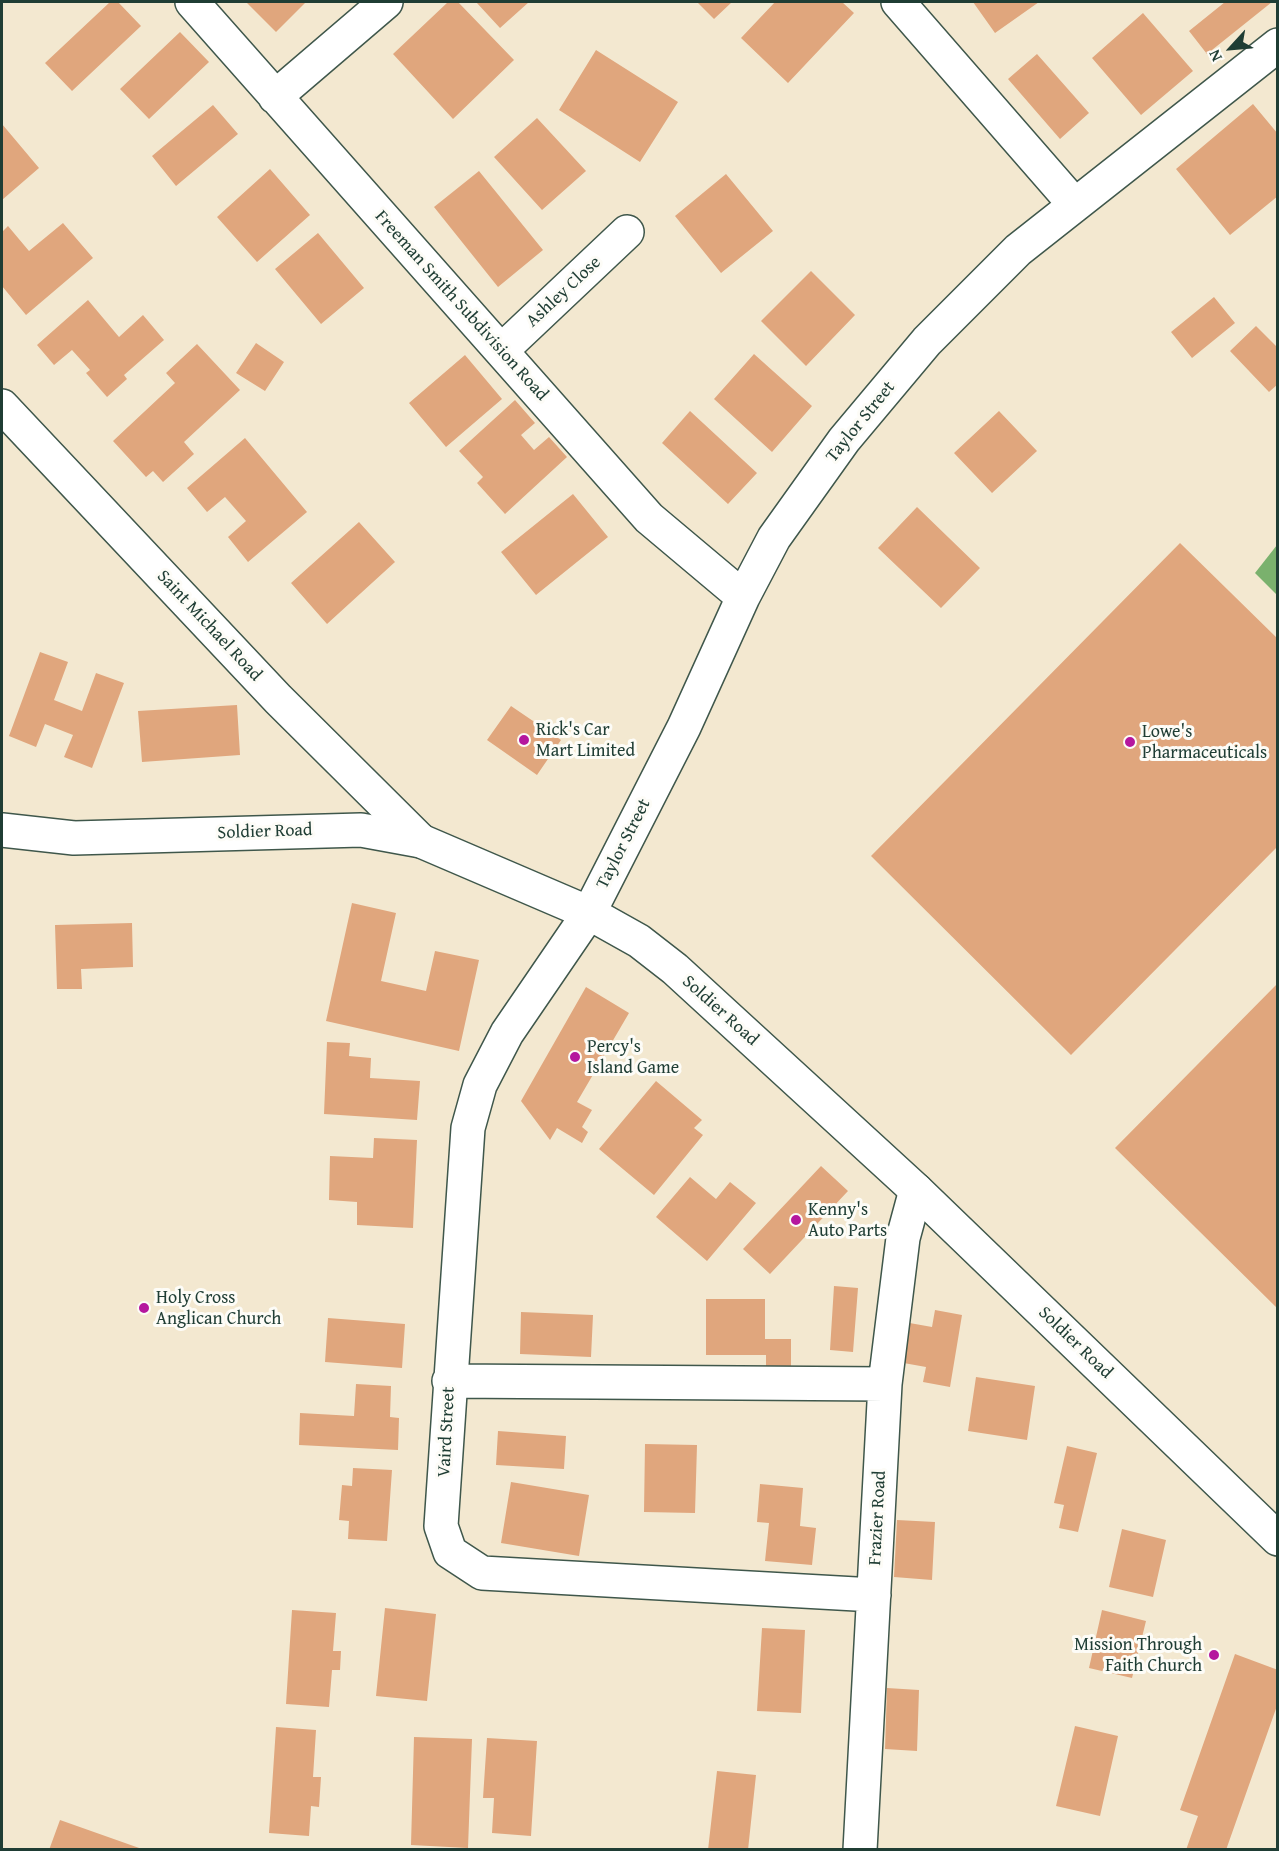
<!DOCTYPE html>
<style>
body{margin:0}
#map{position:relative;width:1279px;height:1851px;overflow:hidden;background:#f3e8d0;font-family:"Gentium Book Plus",serif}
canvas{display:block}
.frame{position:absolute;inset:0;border:3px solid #1f3d34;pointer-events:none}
.north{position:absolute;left:1201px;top:18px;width:60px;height:60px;-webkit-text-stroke:4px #fdfcf7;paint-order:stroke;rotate:244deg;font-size:16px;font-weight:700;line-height:24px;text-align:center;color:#1f3d34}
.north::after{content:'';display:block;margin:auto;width:21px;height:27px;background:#1f3d34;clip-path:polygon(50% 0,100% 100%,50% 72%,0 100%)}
</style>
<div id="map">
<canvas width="1279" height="1851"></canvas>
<div class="frame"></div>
<div class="north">N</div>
</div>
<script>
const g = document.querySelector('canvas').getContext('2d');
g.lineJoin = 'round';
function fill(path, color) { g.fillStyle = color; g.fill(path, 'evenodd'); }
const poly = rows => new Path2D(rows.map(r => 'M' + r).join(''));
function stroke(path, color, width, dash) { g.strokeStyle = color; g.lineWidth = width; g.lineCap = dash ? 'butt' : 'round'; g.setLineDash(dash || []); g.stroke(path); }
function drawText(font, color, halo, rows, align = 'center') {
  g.font = font + ' "Gentium Book Plus",serif'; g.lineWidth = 6; g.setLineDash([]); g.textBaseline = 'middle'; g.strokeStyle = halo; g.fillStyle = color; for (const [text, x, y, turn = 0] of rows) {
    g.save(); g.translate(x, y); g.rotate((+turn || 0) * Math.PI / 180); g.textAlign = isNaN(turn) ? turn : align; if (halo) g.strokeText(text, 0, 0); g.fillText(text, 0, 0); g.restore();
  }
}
fill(poly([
 [1277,545,1277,595,1255,573]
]), '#7ab16d');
fill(poly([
 [110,2,118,2,141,26,72,91,45,63],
 [246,2,306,2,276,32],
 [448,2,458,2,514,60,453,119,393,54],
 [476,2,529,2,500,28],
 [697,2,732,2,714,19],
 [775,2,842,2,854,13,788,83,741,38],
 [973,2,1039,2,995,33],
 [1225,2,1272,2,1207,54,1189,31],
 [1143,13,1193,71,1141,115,1092,58],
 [180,32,209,62,149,119,120,89],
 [596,50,678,102,640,162,559,110],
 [1037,54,1089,113,1060,139,1008,79],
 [1253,104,1278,134,1278,196,1230,235,1176,169],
 [213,105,238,134,176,186,152,156],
 [537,118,586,171,542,210,494,157],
 [2,124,39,168,2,200],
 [270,169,310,215,257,262,217,217],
 [479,171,543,250,498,287,434,207],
 [726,174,773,231,721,273,675,216],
 [63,223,93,258,26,315,2,286,2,232,8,226,29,251],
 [318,233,364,288,321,324,275,269],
 [811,271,855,315,806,366,761,321],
 [1214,297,1235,323,1192,358,1171,332],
 [88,300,119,337,143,315,164,340,124,375,127,379,107,397,86,373,90,370,72,350,54,365,37,345],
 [1256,326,1278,348,1278,384,1269,392,1230,351],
 [256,343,284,362,265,391,236,373],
 [197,344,240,390,184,442,194,454,163,482,153,471,146,477,113,441,175,383,166,373],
 [754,354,812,406,772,452,714,399],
 [465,355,502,399,446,447,409,403],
 [515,400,535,423,521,435,534,450,549,437,567,457,505,514,477,483,483,477,459,451],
 [690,411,757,473,728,504,662,443],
 [999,411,1037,451,992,493,954,453],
 [245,438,307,512,248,562,228,537,246,521,225,497,207,512,187,488],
 [573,494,608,537,536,595,501,552],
 [917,507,980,568,941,608,878,548],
 [359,522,395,562,327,624,291,583],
 [1180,543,1278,639,1278,846,1071,1055,871,856],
 [40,652,68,662,54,700,82,711,96,673,124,683,92,768,64,757,73,735,45,724,36,747,9,736],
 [237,705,240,755,142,762,138,711],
 [511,706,561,740,537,775,487,740],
 [352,903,396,913,381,981,426,991,435,951,479,960,459,1051,326,1021],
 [132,923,133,967,81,969,82,989,57,989,55,925],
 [1278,983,1278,1309,1115,1148],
 [586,987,629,1013,577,1102,592,1110,582,1127,588,1132,582,1143,557,1128,550,1140,521,1101],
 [327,1042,350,1043,349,1056,371,1058,370,1078,420,1081,417,1120,324,1114],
 [656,1081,702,1120,694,1128,703,1135,654,1195,599,1149],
 [374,1138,417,1140,413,1228,357,1225,357,1202,329,1200,330,1156,373,1158],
 [821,1166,848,1191,770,1274,743,1249],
 [690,1177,716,1199,730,1182,756,1203,707,1261,656,1217],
 [834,1286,858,1288,853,1352,830,1350],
 [706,1299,765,1299,765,1339,791,1339,791,1375,766,1374,766,1355,706,1355],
 [935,1310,962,1315,950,1387,923,1382,926,1367,898,1362,904,1322,932,1327],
 [521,1312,593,1315,591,1357,520,1354],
 [328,1318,405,1324,402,1368,325,1362],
 [976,1377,1035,1386,1027,1440,968,1431],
 [356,1384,391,1386,390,1417,399,1418,398,1450,299,1445,300,1413,354,1416],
 [498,1431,566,1436,564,1469,496,1465],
 [645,1444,697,1445,695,1513,644,1512],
 [1067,1446,1097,1453,1078,1532,1059,1528,1064,1505,1054,1503],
 [353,1468,392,1470,387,1541,348,1539,349,1521,339,1520,342,1485,352,1486],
 [511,1482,589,1495,579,1556,501,1543],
 [760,1484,803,1488,800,1526,816,1528,812,1565,765,1561,769,1523,757,1522],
 [897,1520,935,1522,932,1580,894,1577],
 [1122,1529,1166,1540,1153,1597,1109,1587],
 [385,1608,436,1614,427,1701,376,1696],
 [292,1610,336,1613,333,1651,341,1651,340,1670,332,1670,329,1707,286,1704],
 [1102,1610,1146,1621,1132,1678,1089,1668],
 [762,1628,805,1630,801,1713,757,1711],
 [1235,1654,1278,1670,1278,1703,1226,1850,1186,1850,1198,1816,1180,1810],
 [887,1688,919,1690,917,1751,885,1749],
 [1075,1726,1118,1736,1100,1816,1056,1806],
 [276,1727,316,1730,313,1777,321,1777,319,1807,311,1806,309,1836,269,1833],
 [414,1737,472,1739,468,1848,411,1845],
 [487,1738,537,1741,531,1836,492,1833,494,1798,483,1798],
 [717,1771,756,1775,748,1850,708,1850],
 [60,1820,142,1849,142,1850,49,1850]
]), '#e0a67d');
const minor = poly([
 [192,2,649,518,743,597],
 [898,2,1075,205],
 [275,97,386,2],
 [501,351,627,232],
 [2,406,278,699,421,841],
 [449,1381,885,1384],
 [874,1595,482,1573,450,1552,441,1526,468,1128,480,1085,507,1033,589,913,684,727,743,597,774,538,844,440,927,341,1018,250,1278,45],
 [860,1850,885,1384,903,1238,916,1190]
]);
const major = poly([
 [2,830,74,838,361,830,421,841,589,913,639,941,675,969,916,1190,1278,1539]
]);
stroke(minor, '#3f574b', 36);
stroke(major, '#3f574b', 36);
stroke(minor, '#fff', 33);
stroke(major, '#fff', 33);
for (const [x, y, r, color] of [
 [524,740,6,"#b5179e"],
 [1130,742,6,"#b5179e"],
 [575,1057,6,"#b5179e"],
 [796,1220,6,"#b5179e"],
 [144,1308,6,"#b5179e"],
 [1214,1655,6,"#b5179e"]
]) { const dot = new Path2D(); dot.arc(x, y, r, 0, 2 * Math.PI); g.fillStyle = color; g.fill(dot); stroke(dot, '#fdfcf7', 2); }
drawText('18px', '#1f3d34', '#fdfcf7', [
 ["Ashley Close",564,292,-43],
 ["Freeman Smith Subdivision Road",461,306,48],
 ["Taylor Street",861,422,-51],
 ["Saint Michael Road",209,626,47],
 ["Soldier Road",265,832,-2],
 ["Taylor Street",624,844,-63],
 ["Soldier Road",720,1011,42],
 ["Soldier Road",1075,1343,44],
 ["Vaird Street",447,1432,-87],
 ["Frazier Road",878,1518,-87]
]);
drawText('18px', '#1f3d34', '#fdfcf7', [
 ["Rick's Car",536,730],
 ["Mart Limited",536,751],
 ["Lowe's",1142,732],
 ["Pharmaceuticals",1142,753],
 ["Percy's",587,1047],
 ["Island Game",587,1068],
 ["Kenny's",808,1210],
 ["Auto Parts",808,1231],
 ["Holy Cross",156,1298],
 ["Anglican Church",156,1319],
 ["Mission Through",1202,1645,"right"],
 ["Faith Church",1202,1666,"right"]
], 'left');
</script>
